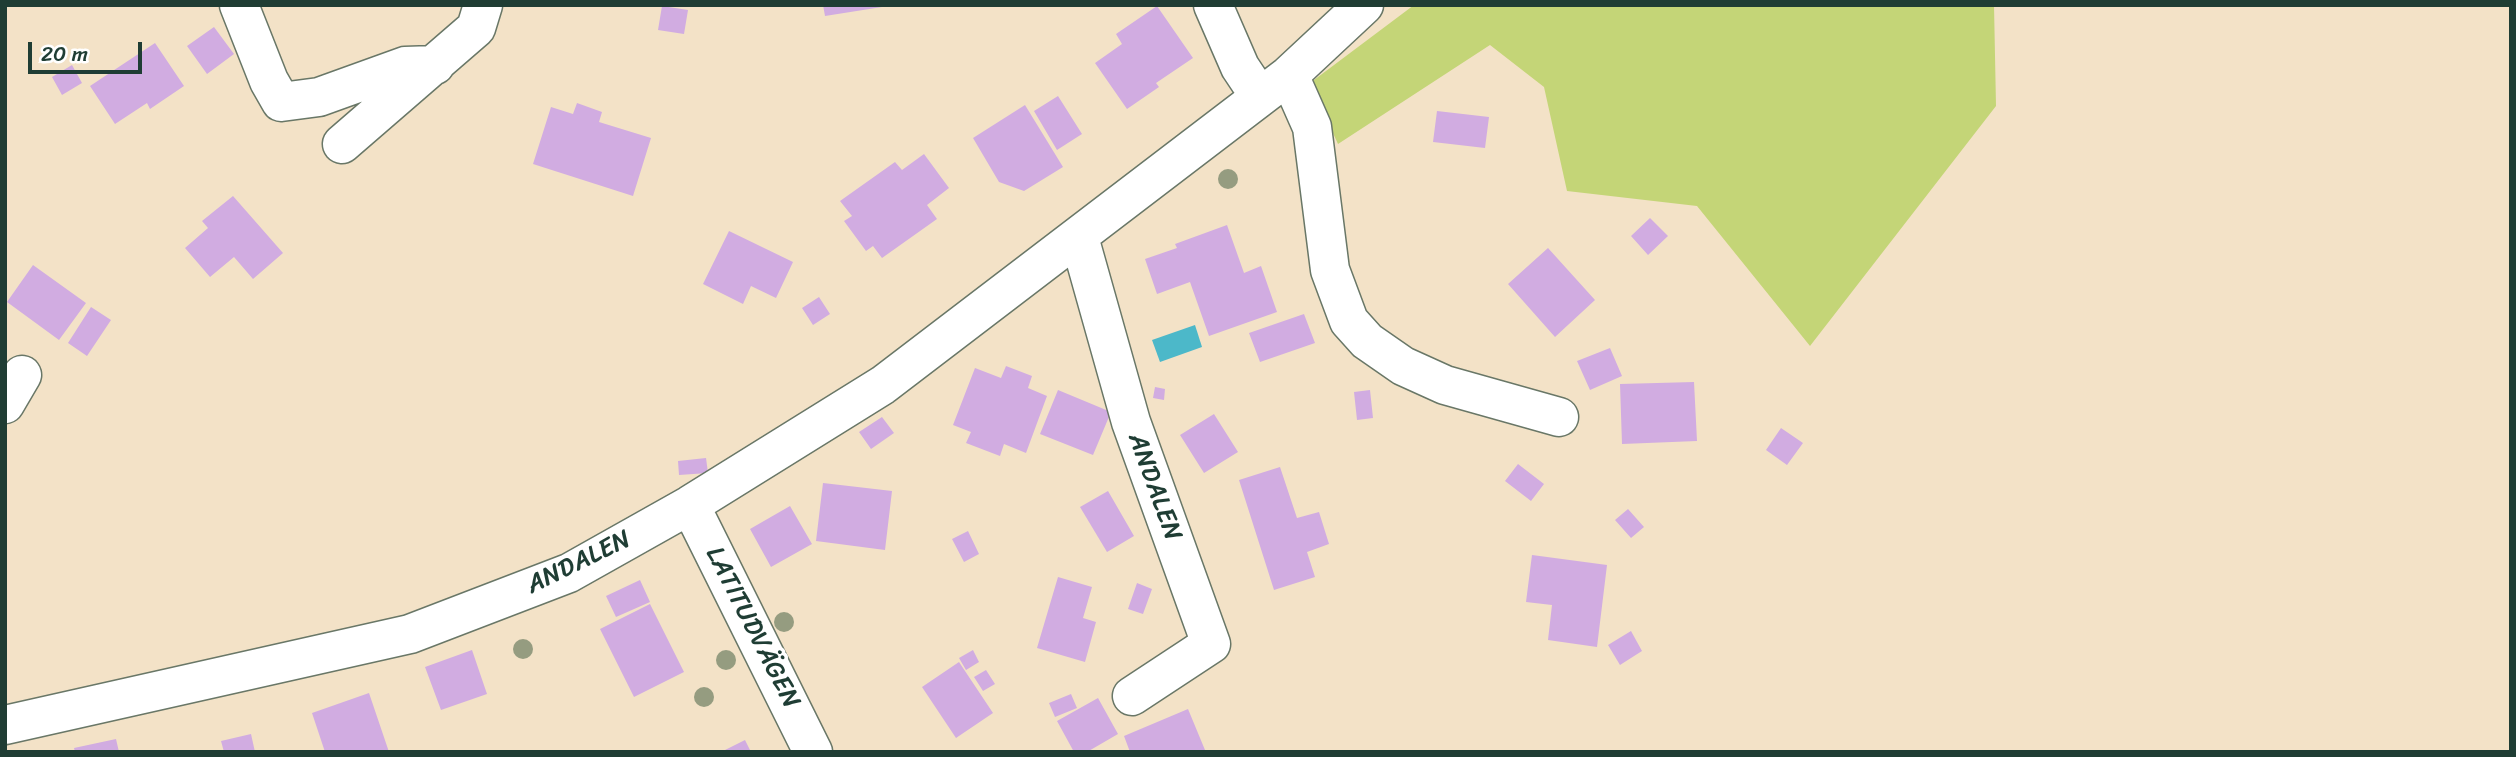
<!DOCTYPE html>
<meta charset="utf-8">
<style>
body{margin:0}
#map{position:relative;width:2516px;height:757px;overflow:hidden;background:#f3e2c7;font-family:Sriracha,sans-serif}
canvas{display:block}
.frame{position:absolute;inset:0;border:7px solid #1f3d34;pointer-events:none}
.scale{position:absolute;left:28px;top:42px;width:114px;height:32px;box-sizing:border-box;border:4px solid #1f3d34;border-top:0;padding-left:9px;font-size:21px;line-height:24px;white-space:nowrap;color:#1f3d34;-webkit-text-stroke:5px #fff;paint-order:stroke}
</style>
<div id="map">
<canvas width="2516" height="757"></canvas>
<div class="frame"></div>
<div class="scale">20 m</div>
</div>
<script>
const g = document.querySelector('canvas').getContext('2d');
g.lineJoin = 'round';
function fill(path, color) { g.fillStyle = color; g.fill(path, 'evenodd'); }
const poly = rows => new Path2D(rows.map(r => 'M' + r).join(''));
function stroke(path, color, width, dash) { g.strokeStyle = color; g.lineWidth = width; g.lineCap = dash ? 'butt' : 'round'; g.setLineDash(dash || []); g.stroke(path); }
function drawText(font, color, halo, rows, align = 'center') {
  g.font = font + ' Sriracha,sans-serif'; g.lineWidth = 7; g.setLineDash([]); g.textBaseline = 'middle'; g.strokeStyle = halo; g.fillStyle = color; for (const [text, x, y, turn = 0] of rows) {
    g.save(); g.translate(x, y); g.rotate((+turn || 0) * Math.PI / 180); g.textAlign = isNaN(turn) ? turn : align; if (halo) g.strokeText(text, 0, 0); g.fillText(text, 0, 0); g.restore();
  }
}
fill(poly([
 [1414,5,1994,5,1996,106,1810,346,1697,206,1567,191,1544,87,1490,45,1338,144,1310,83]
]), '#c4d577');
fill(poly([
 [1195,325,1202,347,1160,362,1152,340]
]), '#4cb8c9');
fill(poly([
 [823,5,882,5,882,7,825,16],
 [662,6,688,10,684,34,658,30],
 [1157,6,1193,58,1156,83,1159,87,1127,109,1095,63,1122,44,1116,34],
 [214,27,234,54,207,74,187,46],
 [155,43,184,86,150,109,147,103,115,124,90,86],
 [72,65,82,83,62,95,52,77],
 [1058,96,1082,134,1057,150,1034,111],
 [577,103,602,112,599,122,651,138,633,196,533,164,551,107,573,114],
 [1025,105,1063,167,1024,191,999,182,973,138],
 [1437,111,1489,117,1485,148,1433,142],
 [924,154,949,188,927,205,937,219,882,258,873,246,866,251,844,221,852,216,840,201,895,162,902,170],
 [233,196,283,253,253,279,234,257,210,277,185,248,208,228,202,221],
 [1650,218,1668,236,1648,255,1631,236],
 [1227,225,1244,273,1261,266,1277,312,1209,336,1190,282,1157,294,1145,259,1177,248,1175,244],
 [729,231,793,262,776,298,751,286,743,304,703,284],
 [1548,248,1595,300,1555,337,1508,284],
 [33,265,86,303,59,340,7,302],
 [819,297,830,314,813,325,802,308],
 [91,307,111,320,87,356,68,343],
 [1304,314,1315,343,1260,362,1249,333],
 [1610,348,1622,376,1590,390,1577,361],
 [1006,366,1032,376,1028,388,1047,396,1026,453,1004,444,1000,456,966,443,971,432,953,425,975,368,1001,378],
 [1694,382,1697,441,1622,444,1620,384],
 [1155,387,1165,389,1164,400,1153,398],
 [1058,390,1111,412,1093,455,1040,434],
 [1370,390,1373,418,1357,420,1354,392],
 [1214,414,1238,452,1204,473,1180,435],
 [882,417,894,433,871,449,859,432],
 [1781,428,1803,443,1787,465,1766,450],
 [706,458,708,473,679,475,678,461],
 [1518,464,1544,484,1531,501,1505,481],
 [1280,467,1297,518,1319,512,1329,544,1307,552,1315,577,1274,590,1239,480],
 [823,483,892,491,885,550,816,541],
 [1108,491,1134,536,1107,552,1080,507],
 [790,506,812,544,771,567,750,529],
 [1628,509,1644,527,1631,538,1615,520],
 [968,531,979,554,964,562,952,539],
 [1532,555,1607,565,1597,647,1548,640,1552,605,1526,602],
 [1058,577,1092,587,1083,618,1096,622,1085,662,1037,648],
 [640,580,650,602,616,617,606,596],
 [1137,583,1152,589,1143,614,1128,609],
 [650,604,684,672,634,697,600,629],
 [1631,631,1642,651,1620,665,1608,645],
 [472,650,487,694,441,710,425,667],
 [973,650,979,662,966,670,959,658],
 [959,662,993,713,956,738,922,687],
 [986,670,995,684,983,691,974,677],
 [369,693,389,752,325,752,312,713],
 [1071,694,1077,708,1055,717,1049,703],
 [1098,698,1118,734,1087,752,1074,752,1057,721],
 [1188,709,1205,750,1130,752,1124,736],
 [251,734,255,752,224,752,221,741],
 [116,739,119,752,75,752,74,748],
 [745,740,751,752,721,752]
]), '#d1ace1');
const minor = poly([
 [239,5,269,81,281,102,319,97,405,66,435,65],
 [1213,5,1240,67,1260,97],
 [1289,75,1312,127,1330,270,1349,321,1367,341,1403,366,1445,385,1559,417],
 [342,144,476,28,483,5],
 [1079,237,1131,422,1211,644,1132,696],
 [5,404,22,375],
 [690,505,813,752],
 [5,725,410,634,569,573,690,505,883,385,1289,75,1364,5]
]);
stroke(minor, '#697767', 41);
stroke(minor, '#fff', 38);
g.fillStyle = '#959c80';
for (const [x, y] of [
 [1228,179],
 [784,622],
 [523,649],
 [726,660],
 [704,697]
]) { g.beginPath(); g.arc(x, y, 10, 0, 2 * Math.PI); g.fill(); }
drawText('26px', '#1f3d34', '#fff', [
 ["ANDALEN",1154,487,70],
 ["ANDALEN",579,563,-26],
 ["LATITUDVÄGEN",752,628,63]
]);
</script>
